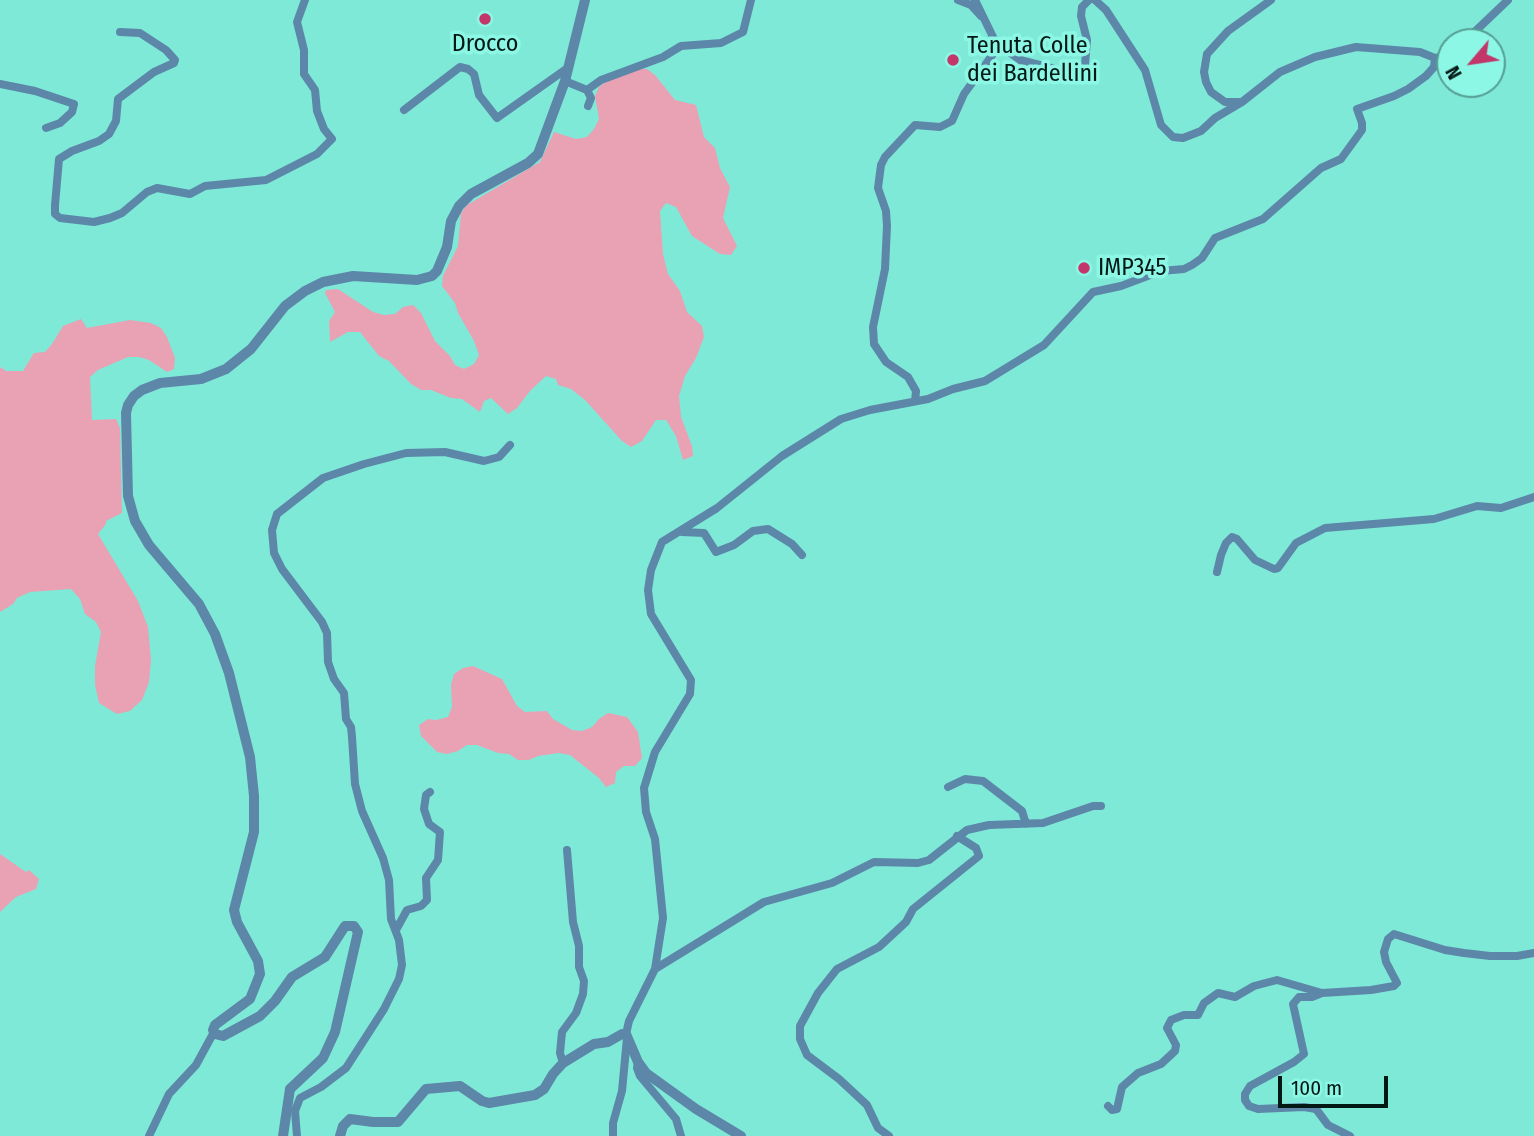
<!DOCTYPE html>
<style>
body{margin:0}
#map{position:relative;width:1534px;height:1136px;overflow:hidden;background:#7fe9d8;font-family:"Fira Sans Condensed",sans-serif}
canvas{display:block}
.north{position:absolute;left:1436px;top:28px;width:70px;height:70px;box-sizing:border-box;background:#8df7e5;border:2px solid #559e92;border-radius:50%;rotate:241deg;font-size:19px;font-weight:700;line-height:28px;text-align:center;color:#021815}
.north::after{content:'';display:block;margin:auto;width:24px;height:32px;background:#c2366a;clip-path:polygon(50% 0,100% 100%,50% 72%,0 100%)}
.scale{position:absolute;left:1278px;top:1076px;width:110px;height:32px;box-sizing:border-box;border:4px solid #021815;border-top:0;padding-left:9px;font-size:21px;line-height:24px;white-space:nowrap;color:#021815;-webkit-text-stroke:5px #8df7e5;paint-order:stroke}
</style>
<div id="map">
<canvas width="1534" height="1136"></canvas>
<div class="north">N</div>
<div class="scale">100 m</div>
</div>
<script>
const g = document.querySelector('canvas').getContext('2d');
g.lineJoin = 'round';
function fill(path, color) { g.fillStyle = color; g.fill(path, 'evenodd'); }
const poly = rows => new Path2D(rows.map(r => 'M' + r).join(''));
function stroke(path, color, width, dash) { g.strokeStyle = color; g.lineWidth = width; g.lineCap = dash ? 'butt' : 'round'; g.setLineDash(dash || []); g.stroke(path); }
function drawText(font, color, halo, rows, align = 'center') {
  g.font = font + ' "Fira Sans Condensed",sans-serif'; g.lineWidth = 7; g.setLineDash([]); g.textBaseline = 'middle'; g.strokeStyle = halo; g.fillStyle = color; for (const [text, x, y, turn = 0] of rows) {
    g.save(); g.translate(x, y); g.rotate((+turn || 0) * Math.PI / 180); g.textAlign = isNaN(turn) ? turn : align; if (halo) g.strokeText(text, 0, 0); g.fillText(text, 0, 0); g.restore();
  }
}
fill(poly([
 [636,68,647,69,655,75,675,100,696,105,704,137,715,148,720,168,730,187,723,218,737,246,731,255,720,254,692,236,676,207,666,203,660,211,663,254,668,274,680,291,687,312,702,326,704,337,696,358,685,376,679,396,681,417,692,446,693,456,683,460,676,436,666,420,656,420,642,441,631,447,622,441,585,400,571,389,558,385,556,379,546,376,530,391,517,408,508,414,491,398,484,401,480,412,462,399,451,398,431,390,421,390,411,384,389,361,379,356,360,332,348,332,330,342,329,321,335,312,325,293,326,290,338,289,373,312,384,315,395,314,403,307,413,305,421,313,435,341,450,356,455,365,464,369,474,364,479,355,474,341,458,313,455,303,442,286,443,276,458,246,461,213,467,205,540,162,554,132,576,139,587,137,594,129,599,119,595,96,599,87,616,74],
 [81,319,87,328,130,320,151,323,161,328,167,337,175,358,174,369,167,372,149,360,139,357,128,357,98,370,90,377,92,420,116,419,120,428,122,513,106,521,106,524,98,534,138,601,148,627,151,660,149,682,142,700,130,711,117,714,99,703,95,685,95,666,101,632,96,622,85,614,80,599,71,589,30,592,17,598,13,604,0,612,0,367,6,371,23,371,34,353,45,352,52,344,63,326],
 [473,666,502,679,517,706,525,712,547,711,553,719,572,730,582,731,592,727,599,719,608,713,627,717,638,732,642,758,635,766,624,766,616,772,615,783,606,787,599,778,570,755,559,753,538,756,529,760,518,760,509,754,498,753,477,745,467,745,458,751,447,754,437,752,421,736,419,725,428,719,436,720,448,717,452,707,451,685,454,674,463,668],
 [0,854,26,872,29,870,39,879,36,889,16,897,0,912]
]), '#e9a1b4');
stroke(poly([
 [958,0,971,5,981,16],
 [975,0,994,39,1002,47,1020,60,1067,72,1082,69,1085,65,1087,40,1081,16,1082,7,1089,0],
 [1095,0,1106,10,1145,70,1161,125,1173,137,1183,138,1201,131,1215,118,1242,102,1280,72,1315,57,1356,47,1420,52,1435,58,1450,54],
 [120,32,140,33,166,50,175,60,174,63,154,72,118,99,116,121,109,134,99,141,72,151,59,159,55,205,55,214,60,218,94,222,110,218,122,213,147,192,157,188,190,194,205,186,266,180,317,154,332,139,324,129,317,111,315,90,304,74,304,50,297,22,305,0],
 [1464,42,1508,0],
 [565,81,587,90,601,80,663,57,681,46,721,43,743,32,751,0],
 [0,84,35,91,74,104,72,112,60,123,46,128],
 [587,90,591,98,588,106],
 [1239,102,1225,102,1211,92,1206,82,1204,72,1207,54,1228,31,1271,0],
 [404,110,460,67,468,69,474,74,479,95,497,118,569,67],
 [915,401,916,391,908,377,886,362,874,344,873,327,885,269,887,226,886,211,878,188,881,165,885,157,915,125,940,127,952,121,964,94,993,54,994,39],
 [682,532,704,533,716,552,734,545,753,531,768,529,792,544,802,555],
 [1217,572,1221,555,1226,543,1232,537,1237,539,1255,560,1274,569,1278,568,1296,543,1325,528,1434,519,1477,506,1501,508,1534,497],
 [948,787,965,779,983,781,1022,811,1026,824],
 [396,930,407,910,421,906,427,900,426,878,438,860,440,832,429,824,424,809,426,795,430,792],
 [655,969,764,902,832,883,874,862,918,863,929,860,967,830,989,825,1043,823,1093,806,1101,806],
 [1322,993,1312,997,1299,997,1293,1004,1304,1054,1294,1062,1250,1086,1245,1094,1245,1100,1249,1106,1258,1109,1304,1107,1316,1109,1328,1125,1350,1136],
 [626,1034,629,1021,655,969,663,918,655,839,646,812,644,788,655,752,690,694,691,680,651,614,648,590,651,570,662,542,717,508,782,456,841,419,870,410,928,399,953,389,985,381,1044,345,1093,292,1121,286,1161,271,1184,269,1192,265,1202,258,1215,238,1263,219,1321,168,1341,159,1362,130,1362,123,1357,109,1394,96,1408,89,1426,76,1434,67,1435,58],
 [638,1062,637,1068,640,1076,676,1119,681,1136],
 [563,1063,560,1053,562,1032,576,1013,583,994,584,981,579,967,579,946,573,922,567,850],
 [1108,1106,1112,1110,1117,1109,1122,1087,1138,1073,1161,1064,1175,1051,1176,1045,1167,1028,1171,1020,1184,1015,1198,1015,1204,1003,1218,993,1235,997,1254,986,1277,980,1322,993,1371,990,1394,986,1397,983,1386,962,1384,952,1388,939,1394,934,1445,950,1464,953,1490,956,1517,956,1534,953],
 [149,1136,169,1094,196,1065,214,1032],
 [297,1136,295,1111,300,1098,321,1087,346,1068,384,1009,399,979,402,965,399,940,391,919,389,880,383,858,362,811,355,784,352,737,351,727,346,719,344,693,334,679,328,662,327,633,322,622,282,569,274,553,272,530,277,514,323,478,364,464,406,453,445,452,484,461,499,457,510,445],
 [613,1136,613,1123,622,1091,627,1038],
 [889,1136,878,1128,867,1105,839,1079,807,1055,800,1039,800,1026,818,993,837,969,879,947,906,922,913,909,979,856,976,848,957,836]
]), '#5c87a8', 8);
stroke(poly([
 [283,1136,290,1089,323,1058,335,1032,358,932,354,926,345,926,325,957,292,977,275,1001,260,1016,223,1036,215,1034,213,1030,215,1025,250,999,260,974,258,961,237,922,234,910,254,832,254,796,250,757,229,673,215,634,199,604,149,545,135,521,128,496,126,413,128,405,134,396,142,390,160,383,201,379,226,369,251,349,285,306,305,291,323,282,353,276,417,280,432,276,437,271,447,247,451,221,459,206,471,194,528,163,538,154,565,81,585,0],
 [340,1136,343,1126,350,1119,373,1122,398,1122,426,1089,460,1086,482,1101,489,1103,535,1095,544,1089,553,1074,563,1063,594,1044,608,1042,622,1034,626,1034,638,1062,646,1073,696,1109,741,1136]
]), '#5c87a8', 10);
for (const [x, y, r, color] of [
 [485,19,7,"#c2366a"],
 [953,60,7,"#c2366a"],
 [1084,268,7,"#c2366a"]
]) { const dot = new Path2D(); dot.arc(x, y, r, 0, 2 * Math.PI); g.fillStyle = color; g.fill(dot); stroke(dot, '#8df7e5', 2.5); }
drawText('24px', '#021815', '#8df7e5', [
 ["Drocco",485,44,"center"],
 ["Tenuta Colle",967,46],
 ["dei Bardellini",967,74],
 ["IMP345",1098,268]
], 'left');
</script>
